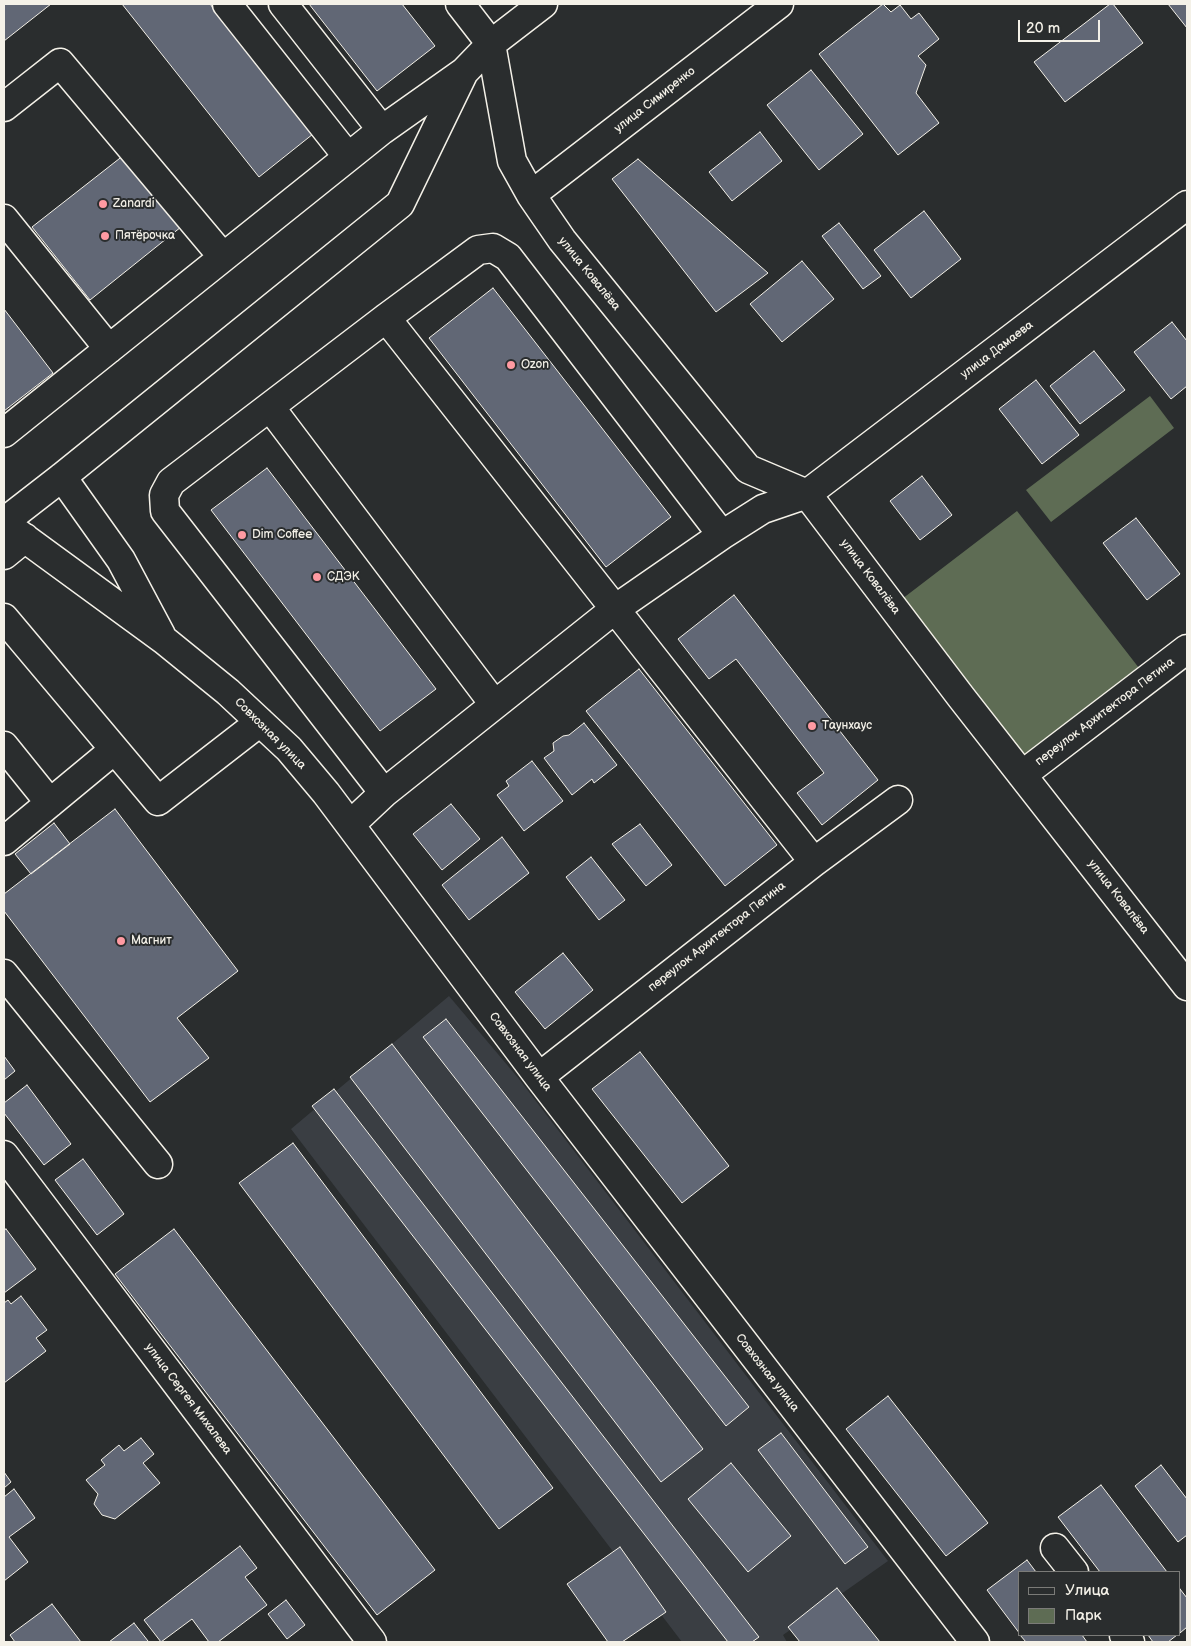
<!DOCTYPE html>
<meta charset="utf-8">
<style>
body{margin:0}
#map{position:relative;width:1191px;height:1646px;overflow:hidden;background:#2a2d2e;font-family:"Balsamiq Sans",sans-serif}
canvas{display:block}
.frame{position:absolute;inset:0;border:5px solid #f4f1e8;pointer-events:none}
.legend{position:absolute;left:1018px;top:1571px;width:162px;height:65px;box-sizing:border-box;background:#2a2d2e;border:1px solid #7b7b78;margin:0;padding:6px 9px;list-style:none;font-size:15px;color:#f4f1e8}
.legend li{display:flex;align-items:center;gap:10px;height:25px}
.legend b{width:25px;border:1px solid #7b7b78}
.scale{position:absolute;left:1018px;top:20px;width:82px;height:22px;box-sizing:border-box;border:2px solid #f4f1e8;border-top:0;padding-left:6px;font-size:15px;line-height:18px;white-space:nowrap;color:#f4f1e8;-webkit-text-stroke:4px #2a2d2e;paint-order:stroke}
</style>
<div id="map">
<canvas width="1191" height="1646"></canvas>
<div class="frame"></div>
<ul class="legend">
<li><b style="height:6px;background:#2a2d2e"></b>Улица</li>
<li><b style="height:14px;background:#5e6c54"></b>Парк</li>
</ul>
<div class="scale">20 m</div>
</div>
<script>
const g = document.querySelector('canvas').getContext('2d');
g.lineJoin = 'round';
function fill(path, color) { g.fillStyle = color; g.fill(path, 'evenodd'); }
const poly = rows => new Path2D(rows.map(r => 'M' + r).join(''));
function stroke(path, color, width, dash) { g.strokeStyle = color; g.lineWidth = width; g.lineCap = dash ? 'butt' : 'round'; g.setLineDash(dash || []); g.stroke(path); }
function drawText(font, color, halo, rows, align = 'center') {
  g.font = font + ' "Balsamiq Sans",sans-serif'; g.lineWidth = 4; g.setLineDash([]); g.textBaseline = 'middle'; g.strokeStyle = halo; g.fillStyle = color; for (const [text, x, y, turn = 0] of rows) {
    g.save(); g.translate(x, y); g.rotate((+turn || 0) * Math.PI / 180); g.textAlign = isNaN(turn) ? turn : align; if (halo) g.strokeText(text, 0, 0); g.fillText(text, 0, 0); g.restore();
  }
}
fill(poly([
 [449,996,519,1079,888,1561,783,1635,787,1642,682,1642,291,1129]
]), '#3a3e43');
fill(poly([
 [1150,396,1174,428,1051,522,1026,490],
 [1017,511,1139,668,1024,757,902,599]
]), '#5e6c54');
const building = poly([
 [4,4,51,4,4,41,4,4],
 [122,4,210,4,313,134,259,177,122,4],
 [309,4,402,4,435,46,377,91,309,4],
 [883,4,891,12,900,5,911,19,919,13,939,39,918,56,926,65,916,93,939,123,898,155,819,54,883,4],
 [1110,4,1113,4,1143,43,1065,102,1034,62,1110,4],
 [1168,4,1187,4,1187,28,1168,4],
 [811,70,863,134,819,170,767,105,811,70],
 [760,132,782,161,732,201,709,172,760,132],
 [124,155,181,227,90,300,32,227,124,155],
 [638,159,768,273,716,312,612,179,638,159],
 [924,211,961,259,911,298,874,250,924,211],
 [839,223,881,276,863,289,822,236,839,223],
 [802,261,834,299,782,342,750,304,802,261],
 [493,288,671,517,606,567,429,338,493,288],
 [4,309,53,373,4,411,4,309],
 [1172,322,1187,341,1187,386,1171,399,1134,352,1172,322],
 [1094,351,1125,390,1080,424,1050,386,1094,351],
 [1036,380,1079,435,1042,464,999,409,1036,380],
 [267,468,436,689,380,731,211,510,267,468],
 [922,476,952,515,920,540,890,501,922,476],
 [1136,518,1180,574,1147,600,1103,543,1136,518],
 [734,595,878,780,822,825,797,793,824,773,736,659,709,679,678,639,734,595],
 [639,669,777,845,725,886,586,711,639,669],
 [584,723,617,765,594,783,592,779,572,795,544,758,554,751,553,743,563,736,569,735,584,723],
 [532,761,563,801,524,831,497,795,509,786,506,781,532,761],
 [451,804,480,839,442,870,413,834,451,804],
 [115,809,238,971,177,1018,209,1058,150,1102,4,911,4,894,115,809],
 [54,823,70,844,31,874,15,854,54,823],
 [640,824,672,865,646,886,612,844,640,824],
 [502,837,529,873,469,920,442,885,502,837],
 [591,857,625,900,599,920,566,877,591,857],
 [563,953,593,990,545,1029,515,992,563,953],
 [446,1019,749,1407,726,1426,423,1037,446,1019],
 [392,1044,703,1449,661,1482,350,1077,392,1044],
 [640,1052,729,1166,682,1203,592,1089,640,1052],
 [4,1056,15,1071,4,1080,4,1056],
 [27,1085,71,1144,44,1165,4,1113,4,1103,27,1085],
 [334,1089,759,1637,752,1642,728,1642,312,1106,334,1089],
 [293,1143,553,1488,499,1529,239,1183,293,1143],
 [83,1159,124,1214,97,1235,55,1180,83,1159],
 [6,1229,36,1269,4,1293,4,1230,6,1229],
 [174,1229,435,1570,377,1615,115,1274,174,1229],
 [21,1296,47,1330,36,1338,46,1351,4,1383,4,1303,8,1300,11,1304,21,1296],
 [888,1396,988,1523,946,1556,846,1429,888,1396],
 [781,1433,868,1547,845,1564,758,1450,781,1433],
 [141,1438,154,1454,143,1463,160,1483,115,1519,102,1515,94,1504,98,1494,86,1480,105,1465,101,1460,119,1445,124,1451,141,1438],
 [731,1463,791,1536,748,1572,688,1499,731,1463],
 [1161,1465,1187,1499,1187,1535,1178,1542,1135,1486,1161,1465],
 [4,1472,11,1482,4,1488,4,1472],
 [1101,1485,1167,1572,1100,1572,1058,1517,1101,1485],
 [14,1489,35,1518,9,1537,28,1562,4,1581,4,1497,14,1489],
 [240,1546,257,1568,245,1577,267,1605,218,1642,209,1642,192,1619,161,1642,144,1620,240,1546],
 [620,1547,666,1612,622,1642,608,1642,567,1584,620,1547],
 [1027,1560,1036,1572,1020,1572,1020,1634,987,1590,1027,1560],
 [837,1588,880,1642,800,1642,788,1627,837,1588],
 [1180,1589,1187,1598,1187,1627,1180,1633,1180,1589],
 [286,1600,305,1625,287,1639,268,1614,286,1600],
 [52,1604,81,1642,15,1642,10,1635,52,1604],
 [134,1623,148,1641,146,1642,109,1642,134,1623],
 [1020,1635,1082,1635,1087,1642,1026,1642,1020,1635],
 [1148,1635,1177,1635,1168,1642,1153,1642,1148,1635]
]);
fill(building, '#616775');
stroke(building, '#f4f1e8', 1);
const minor = poly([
 [227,4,348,157],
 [460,4,491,44,512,161,531,195,562,240,748,469,807,494,961,697,1187,986],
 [4,107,60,63,223,257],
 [382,130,464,72,491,44,543,4],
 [531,195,779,4],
 [4,219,109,349],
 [386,318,814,862],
 [270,407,494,704],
 [4,433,382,130,283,4],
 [62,477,121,560,161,635],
 [4,522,62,477,400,204,464,72],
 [4,523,164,640,228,692,289,749,326,793,539,1077,975,1642],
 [4,555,25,538],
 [4,618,158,801,260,722],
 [4,746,50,803],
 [1022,775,1187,649],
 [384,793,165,511,164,495,171,482,386,318,478,250,493,248,508,257,722,535],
 [350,825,384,793,615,609,722,535,763,509,807,494,1187,205],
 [4,841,114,750],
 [4,974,158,1164],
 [539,1077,814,862,898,800],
 [4,1155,372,1642],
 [1055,1548,1074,1572],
 [1124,1635,1130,1642]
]);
stroke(minor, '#f4f1e8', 31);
stroke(minor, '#2a2d2e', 28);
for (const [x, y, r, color] of [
 [103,204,5,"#ff9aa2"],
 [105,236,5,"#ff9aa2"],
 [511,365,5,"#ff9aa2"],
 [242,535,5,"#ff9aa2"],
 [317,577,5,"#ff9aa2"],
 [812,726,5,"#ff9aa2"],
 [121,941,5,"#ff9aa2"]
]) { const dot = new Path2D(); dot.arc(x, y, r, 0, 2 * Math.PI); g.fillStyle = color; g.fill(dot); stroke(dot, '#2a2d2e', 2); }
drawText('12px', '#f4f1e8', '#2a2d2e', [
 ["улица Симиренко",655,100,-38],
 ["улица Ковалёва",589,274,51],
 ["улица Дамаева",997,350,-37],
 ["улица Ковалёва",870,577,53],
 ["переулок Архитектора Петина",1105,712,-37],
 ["Совхозная улица",270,734,45],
 ["улица Ковалёва",1118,897,52],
 ["переулок Архитектора Петина",717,937,-38],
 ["Совхозная улица",520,1052,53],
 ["Совхозная улица",767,1373,52],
 ["улица Сергея Михалева",188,1399,53]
]);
drawText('12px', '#f4f1e8', '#2a2d2e', [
 ["Zanardi",113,204],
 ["Пятёрочка",115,236],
 ["Ozon",521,365],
 ["Dim Coffee",252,535],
 ["СДЭК",327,577],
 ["Таунхаус",822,726],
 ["Магнит",131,941]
], 'left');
</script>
